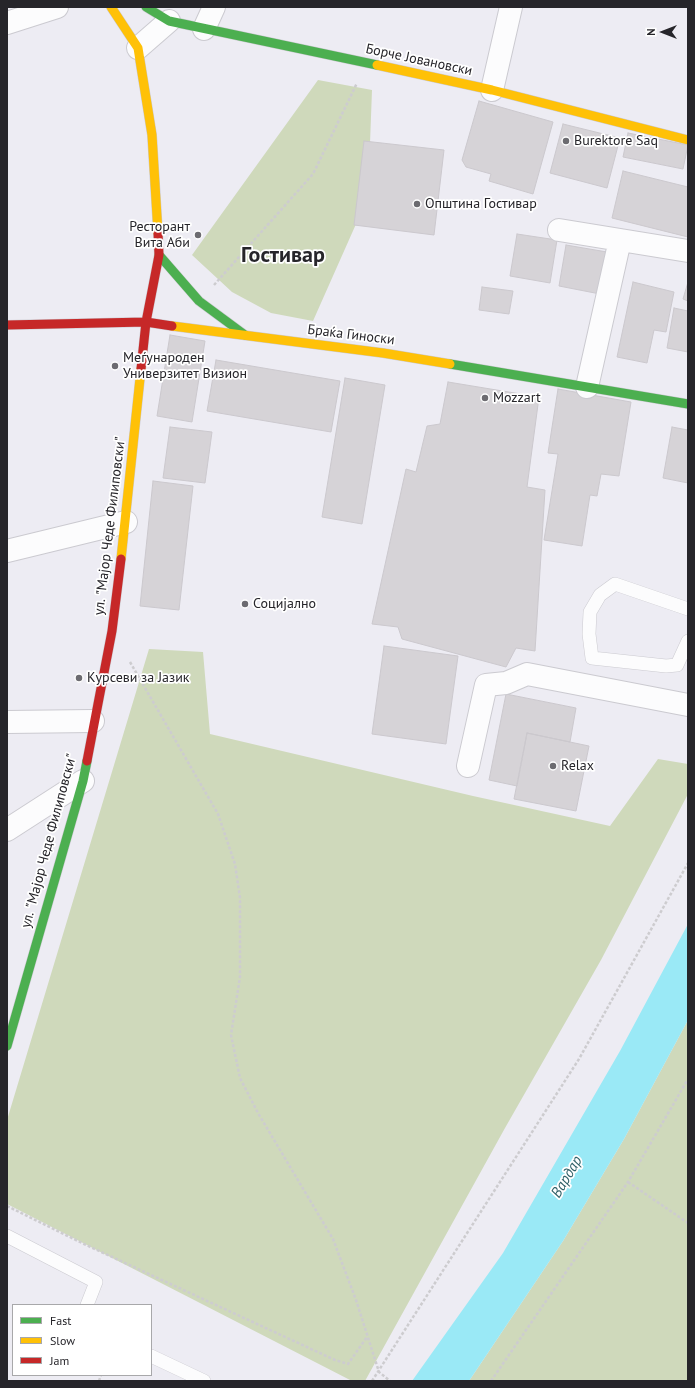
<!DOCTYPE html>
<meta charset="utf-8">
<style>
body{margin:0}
#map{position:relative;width:695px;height:1388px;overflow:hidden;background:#edecf3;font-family:"PT Sans",sans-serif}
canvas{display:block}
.frame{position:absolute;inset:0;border:8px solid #26252a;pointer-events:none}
.legend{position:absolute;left:12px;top:1304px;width:140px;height:72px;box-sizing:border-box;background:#fff;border:1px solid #a8a8aa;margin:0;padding:5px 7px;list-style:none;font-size:12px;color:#26252a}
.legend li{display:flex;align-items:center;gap:8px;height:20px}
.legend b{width:20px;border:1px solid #a8a8aa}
.north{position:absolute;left:643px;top:12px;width:40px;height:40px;-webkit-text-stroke:3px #fff;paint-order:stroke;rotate:270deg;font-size:11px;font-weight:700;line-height:16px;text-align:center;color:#26252a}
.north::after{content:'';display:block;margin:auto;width:14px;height:18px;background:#26252a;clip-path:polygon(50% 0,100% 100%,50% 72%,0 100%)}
</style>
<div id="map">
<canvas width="695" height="1388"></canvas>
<div class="frame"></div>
<ul class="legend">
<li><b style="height:5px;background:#4caf50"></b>Fast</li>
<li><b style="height:5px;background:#ffc107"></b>Slow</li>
<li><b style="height:5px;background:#c62828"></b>Jam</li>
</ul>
<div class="north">N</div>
</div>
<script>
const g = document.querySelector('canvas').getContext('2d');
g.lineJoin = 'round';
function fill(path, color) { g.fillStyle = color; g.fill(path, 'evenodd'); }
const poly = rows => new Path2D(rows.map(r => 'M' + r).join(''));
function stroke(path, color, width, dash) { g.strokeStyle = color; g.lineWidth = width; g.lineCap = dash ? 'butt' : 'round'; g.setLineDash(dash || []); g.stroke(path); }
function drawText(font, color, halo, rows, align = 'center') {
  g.font = font + ' "PT Sans",sans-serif'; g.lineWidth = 3.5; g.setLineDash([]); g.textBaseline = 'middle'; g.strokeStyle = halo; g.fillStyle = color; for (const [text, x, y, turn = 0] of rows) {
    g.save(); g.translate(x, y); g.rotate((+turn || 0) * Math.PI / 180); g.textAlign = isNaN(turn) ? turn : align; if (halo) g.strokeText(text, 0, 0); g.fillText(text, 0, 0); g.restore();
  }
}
fill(poly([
 [318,80,372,90,368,197,313,321,271,313,232,292,192,255],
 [149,649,203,652,210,734,473,796,610,826,658,759,688,764,688,794,601,960,505,1128,365,1381,352,1381,7,1204,7,1120],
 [688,1020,688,1381,469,1381,563,1241,624,1139]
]), '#cfd9bb');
fill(poly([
 [688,924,688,1020,624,1139,563,1241,469,1381,412,1381,503,1253,620,1051]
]), '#9ae9f6');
const building = poly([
 [479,101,553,122,533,194,489,181,491,174,466,167,462,160,479,101],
 [563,124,620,138,607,188,550,173,563,124],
 [628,133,688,145,683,169,623,157,628,133],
 [364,141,444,150,434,235,354,225,364,141],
 [623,171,688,187,688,237,612,218,623,171],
 [517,234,557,240,550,283,510,276,517,234],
 [566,245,607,252,600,294,559,286,566,245],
 [633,282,674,292,666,332,654,330,647,363,617,357,633,282],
 [688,282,688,301,683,299,688,282],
 [482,287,513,291,509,314,479,310,482,287],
 [674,308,688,311,688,352,667,348,674,308],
 [170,335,205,341,192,422,157,416,170,335],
 [216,360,340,381,331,432,207,411,216,360],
 [345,378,385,385,362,524,322,517,345,378],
 [448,382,539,397,527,487,545,490,535,651,516,648,506,667,402,639,398,627,372,624,406,469,416,472,427,426,440,424,448,382],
 [558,389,631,402,619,476,601,474,597,496,590,495,582,546,544,540,558,454,548,453,558,389],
 [170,427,212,432,205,483,163,478,170,427],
 [672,427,688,430,688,483,663,478,672,427],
 [153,481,193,486,179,610,140,606,153,481],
 [384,646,458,656,446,744,372,734,384,646],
 [506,694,576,708,570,742,527,733,517,786,489,780,506,694],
 [527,733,589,746,576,811,514,799,527,733]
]);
fill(building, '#d6d3d7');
stroke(building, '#cbc8cd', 1);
const lane = poly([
 [688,609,615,584,600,595,590,612,589,634,592,658,666,666,677,665,688,641],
 [7,1236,96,1282,87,1305],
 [151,1356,204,1381]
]);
const street = poly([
 [7,23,57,7],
 [204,29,214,7],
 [138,48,169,21],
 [492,90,511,7],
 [559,230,688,251],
 [587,387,620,240],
 [7,551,126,522],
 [7,722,93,721],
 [468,766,486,685,506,683,527,674,688,705],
 [7,830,83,781]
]);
const fast = poly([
 [146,7,169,21,377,65],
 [159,255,199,301,245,335],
 [450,364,688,404],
 [7,1046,83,781,87,761]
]);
const slow = poly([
 [111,7,138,48,152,135,158,233],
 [377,65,492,90,688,140],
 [172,326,383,353,450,364],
 [121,559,141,369]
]);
const jam = poly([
 [7,325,146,322,172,326],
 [141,369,146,322,159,255,158,233],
 [87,761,112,631,121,559]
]);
stroke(lane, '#cbcad0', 14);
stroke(street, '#cbcad0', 24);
stroke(fast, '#cbcad0', 10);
stroke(slow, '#cbcad0', 10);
stroke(jam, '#cbcad0', 10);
stroke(poly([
 [214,285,313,174,357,83],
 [130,662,218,814,235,864,240,898,240,977,231,1035,240,1078,258,1113,333,1239,356,1300,379,1372,390,1381],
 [628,1182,688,1223],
 [7,1206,84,1244,335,1360,348,1364,367,1337],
 [99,1381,101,1375],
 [372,1381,579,1059,688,863],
 [491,1381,628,1182,688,1079]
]), '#cdcccf', 2.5, [3, 2]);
stroke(lane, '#fcfcfd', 13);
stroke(street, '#fcfcfd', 22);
stroke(fast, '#4caf50', 9);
stroke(slow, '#ffc107', 9);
stroke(jam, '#c62828', 9);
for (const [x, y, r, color] of [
 [566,141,4,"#6c6b70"],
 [417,204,4,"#6c6b70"],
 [198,235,4,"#6c6b70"],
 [115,366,4,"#6c6b70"],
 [485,398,4,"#6c6b70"],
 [245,604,4,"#6c6b70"],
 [79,678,4,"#6c6b70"],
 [553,766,4,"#6c6b70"]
]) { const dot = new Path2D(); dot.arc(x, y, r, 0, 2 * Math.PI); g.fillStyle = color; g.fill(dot); stroke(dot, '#fff', 1.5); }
drawText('14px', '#26252a', '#fff', [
 ["Борче Јовановски",419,60,12],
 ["Браќа Гиноски",351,335,7],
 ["ул. \"Мајор Чеде Филиповски\"",110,526,-83],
 ["ул. \"Мајор Чеде Филиповски\"",49,841,-75]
]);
drawText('14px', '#26252a', '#fff', [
 ["Burektore Saq",574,141],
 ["Општина Гостивар",425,204],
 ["Ресторант",190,227,"right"],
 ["Вита Аби",190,243,"right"],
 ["Меѓународен",123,358],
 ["Универзитет Визион",123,374],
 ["Mozzart",493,398],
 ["Социјално",253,604],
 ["Курсеви за Јазик",87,678],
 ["Relax",561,766]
], 'left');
drawText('italic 15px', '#2f6067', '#fff', [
 ["Вардар",567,1177,-59]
]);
drawText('bold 22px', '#26252a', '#fff', [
 ["Гостивар",283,256]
]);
</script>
